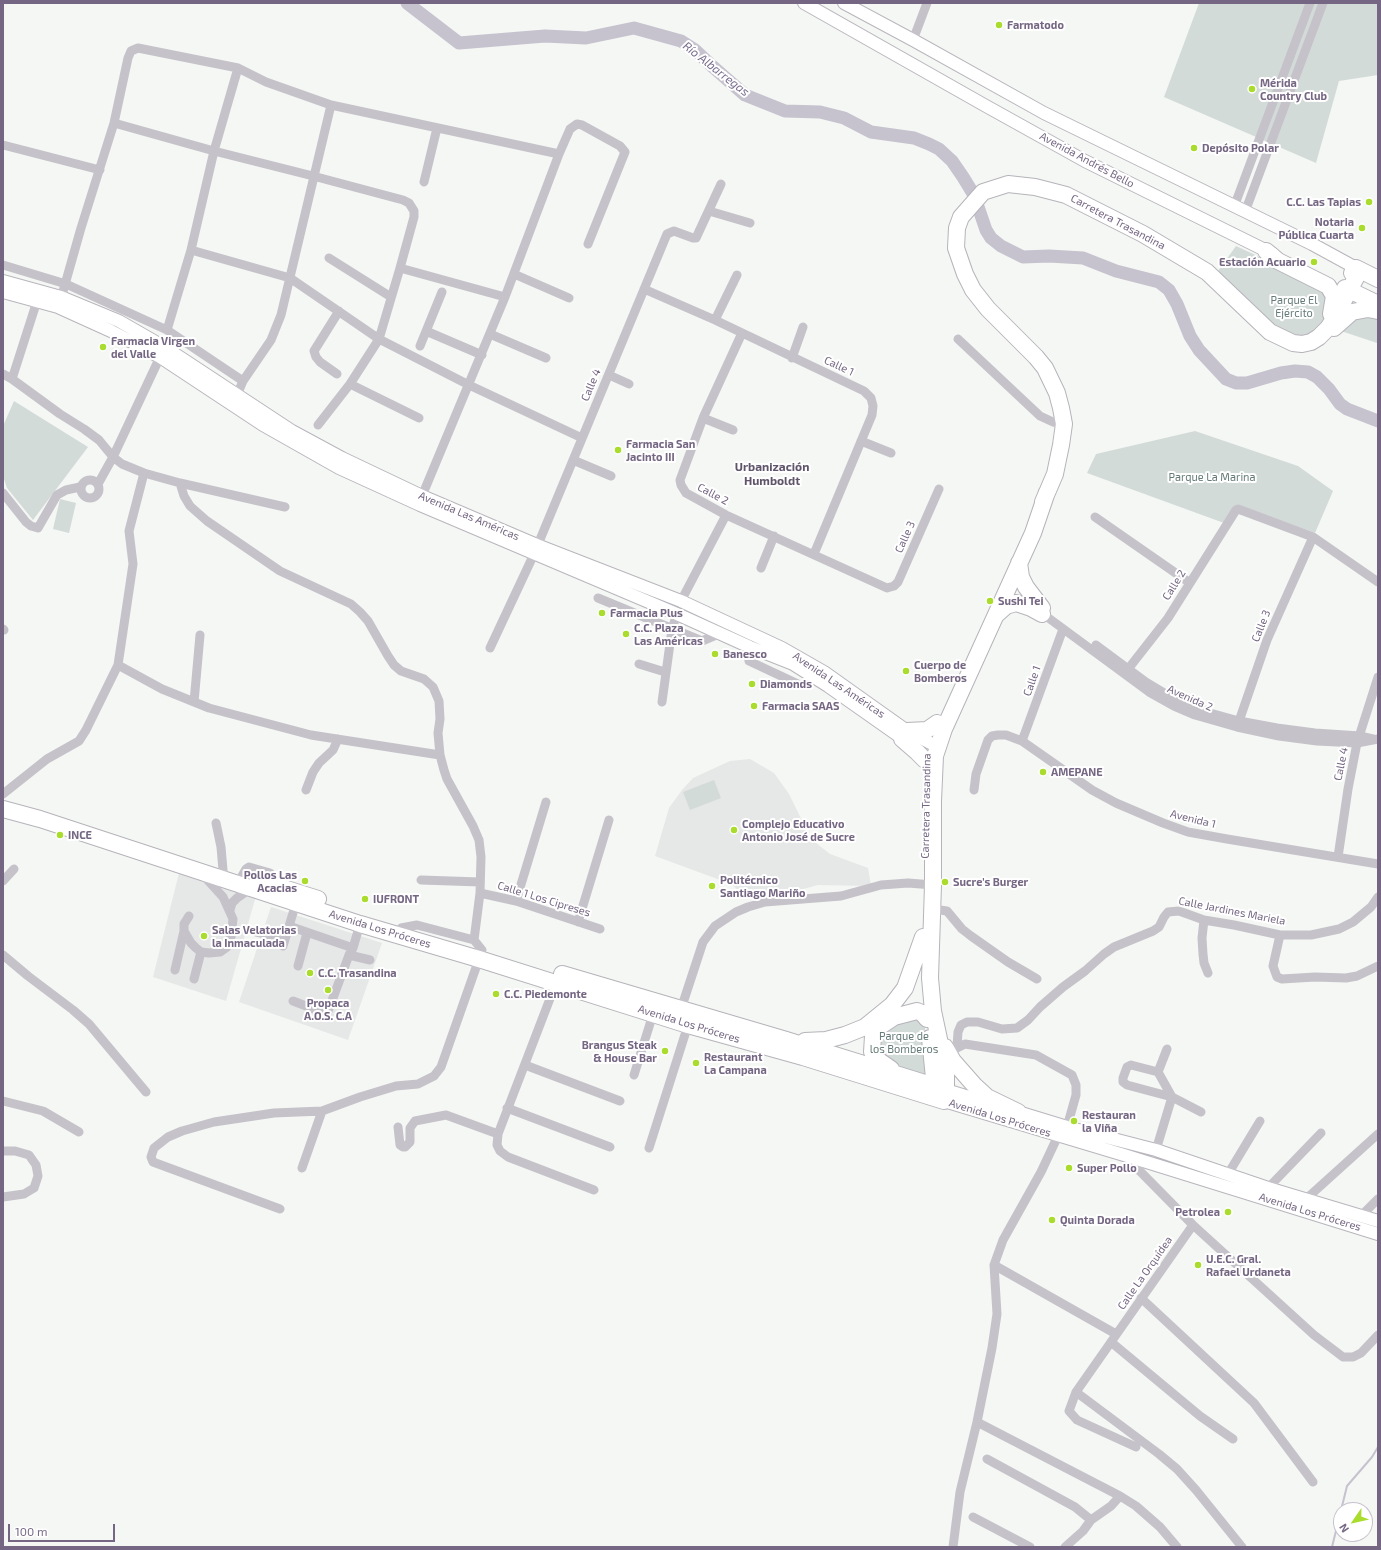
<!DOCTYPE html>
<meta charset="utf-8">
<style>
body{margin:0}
#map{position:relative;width:1381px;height:1550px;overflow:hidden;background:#f4f7f4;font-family:"Exo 2",sans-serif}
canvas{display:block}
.frame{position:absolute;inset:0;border:4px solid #756783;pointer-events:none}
.north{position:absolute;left:1333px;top:1502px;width:40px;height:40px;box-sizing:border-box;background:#fff;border:1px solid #c8c2cd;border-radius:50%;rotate:236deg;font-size:11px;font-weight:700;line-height:16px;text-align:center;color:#756783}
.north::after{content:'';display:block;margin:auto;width:14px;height:18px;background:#aadc2e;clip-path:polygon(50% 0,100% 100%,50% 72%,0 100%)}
.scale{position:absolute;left:8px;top:1524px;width:107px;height:18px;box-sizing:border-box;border:2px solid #756783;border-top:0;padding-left:5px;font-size:12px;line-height:14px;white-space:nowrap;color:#756783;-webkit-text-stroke:3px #fff;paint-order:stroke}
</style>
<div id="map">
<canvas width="1381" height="1550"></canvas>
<div class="frame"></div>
<div class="north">N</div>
<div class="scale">100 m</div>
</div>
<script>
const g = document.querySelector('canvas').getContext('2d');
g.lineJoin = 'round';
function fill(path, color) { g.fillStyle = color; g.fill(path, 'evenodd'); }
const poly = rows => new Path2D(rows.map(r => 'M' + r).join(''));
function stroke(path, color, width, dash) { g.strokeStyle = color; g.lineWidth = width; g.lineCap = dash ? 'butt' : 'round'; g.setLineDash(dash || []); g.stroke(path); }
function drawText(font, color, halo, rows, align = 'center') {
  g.font = font + ' "Exo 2",sans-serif'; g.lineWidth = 4; g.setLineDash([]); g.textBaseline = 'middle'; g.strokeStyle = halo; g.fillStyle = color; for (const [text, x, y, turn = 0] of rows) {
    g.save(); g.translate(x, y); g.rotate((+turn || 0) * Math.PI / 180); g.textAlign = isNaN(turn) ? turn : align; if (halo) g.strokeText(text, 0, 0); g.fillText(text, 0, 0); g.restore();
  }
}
fill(poly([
 [750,759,774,773,789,794,811,839,830,854,868,868,871,886,818,885,778,896,746,897,731,884,655,856,669,808,682,790,693,778,730,761],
 [179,873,256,896,226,1001,153,977],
 [271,907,382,943,348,1040,239,1002]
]), '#e6e7e7');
fill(poly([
 [1199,3,1378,3,1378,75,1339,81,1316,163,1164,97],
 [1236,246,1327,288,1327,314,1316,331,1296,341,1265,324,1218,271],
 [1378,315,1378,341,1377,343,1338,330,1352,317],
 [14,401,88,447,33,520,7,488,3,476,3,426],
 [1195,431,1298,466,1333,491,1315,533,1243,507,1224,523,1087,473,1096,454],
 [60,499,76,503,69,533,53,529],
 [714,780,721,798,690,810,683,792],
 [914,1015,924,1021,929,1057,929,1077,903,1069,892,1064,880,1053,877,1041,881,1030]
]), '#d3dbd9');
stroke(poly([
 [1332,1547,1347,1486,1372,1457,1378,1447]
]), '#c6c2ce', 2);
stroke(poly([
 [407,3,459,43,545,36,586,38,634,28,681,41,695,50,712,66,745,95,785,111,820,112,844,118,871,132,914,138,929,144,939,149,952,161,963,177,974,195,986,230,991,238,1001,246,1023,257,1049,256,1083,258,1116,271,1159,282,1169,290,1177,304,1190,336,1199,350,1226,379,1236,383,1247,383,1281,373,1295,371,1308,372,1317,377,1329,389,1340,404,1347,409,1378,421]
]), '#c6c2ce', 13);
const secondary = poly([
 [804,3,986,106,1085,161,1273,254],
 [844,3,913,40,1044,113,1312,244,1356,268],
 [3,281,61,297,119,321,166,348,292,431,342,458,422,496,537,545,681,601,782,648,824,672,907,731,938,747],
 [3,292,58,307,111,331,160,357,263,425,339,468,420,505,677,614,750,647,793,664,828,686,909,743],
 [946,1090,1067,1127,1156,1150,1268,1188,1378,1221],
 [944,1101,1124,1155,1378,1234]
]);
const highway = poly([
 [1266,251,1278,261,1328,286,1334,296,1331,314],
 [1352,273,1356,268,1378,279],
 [1345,288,1378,304],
 [1334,328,1352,312,1368,309,1378,311],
 [1043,502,1055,474,1061,445,1064,424,1061,408,1057,393,1045,368,1036,357,988,309,973,290,965,274,956,248,957,228,961,217,983,192,1008,184,1035,187,1066,195,1143,234,1207,272,1270,332,1293,343,1302,344,1311,342,1319,337,1328,328,1334,319,1360,270],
 [1019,563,1021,577,1026,587,1042,608],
 [996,615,1006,606,1016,603,1031,608,1042,614],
 [907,731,927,730,937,723],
 [902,739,917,752,925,760],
 [3,809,40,819,360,924,479,959,688,1025,803,1057,944,1101,946,1090,946,1072,933,1011,930,978,933,885,933,801,935,756,944,729,1033,533,1047,492],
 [258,880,318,899],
 [562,974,786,1040,944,1089],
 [930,1038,936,1098],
 [805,1041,826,1040,845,1035,865,1027,892,1005,905,988,923,937],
 [945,1047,953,1061,975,1086,987,1097,1018,1112],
 [891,1069,878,1060,872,1052,873,1036,879,1027,894,1017,917,1011,922,1013,927,1019]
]);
stroke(secondary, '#b9b5bd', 14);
stroke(highway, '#b6b3ba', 18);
stroke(poly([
 [913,40,927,3],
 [114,123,214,151,313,176,403,200,409,203,414,211,414,217,400,268],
 [3,145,100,170],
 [424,182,437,128],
 [1234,207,1310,3],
 [709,211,750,223],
 [1245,212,1323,3],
 [191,250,214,151,238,68],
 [329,258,391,297],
 [3,265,66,284,167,330,243,381],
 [514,274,569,298],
 [644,289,715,320,864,391,871,398,873,406,872,415,814,554],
 [60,302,81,228,114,123,128,58,131,51,138,48,238,68,266,82,331,105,559,154],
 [715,320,737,275],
 [167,330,191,250,290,278,379,339,469,385,582,438],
 [426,331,482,355],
 [742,333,703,418,680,480,681,485,686,493,726,515,887,588,894,586,898,582,939,489],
 [490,334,546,358],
 [958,339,1040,416,1053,422,1064,424],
 [420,346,442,292],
 [792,358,803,327],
 [3,374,12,379,60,414,84,429,99,440,113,457,122,464,144,473,180,483,285,507],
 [337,374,320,362,316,357,314,351,339,311],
 [609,375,629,384],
 [12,379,37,301],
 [350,384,419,418],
 [237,395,243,381,271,340,281,315,331,105],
 [703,418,733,430],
 [318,425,350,384,379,339,400,268,505,297],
 [861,441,891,453],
 [573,460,611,476],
 '81 489a9 9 0 1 1 18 0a9 9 0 1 1-18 0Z',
 [180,483,184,496,190,506,207,521,280,571,351,604,360,612,368,621,388,656,394,665,401,671,424,679,433,687,439,701,440,719,438,733,440,755,444,770,447,779,473,826,479,840,481,857,480,893,474,940],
 [98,484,113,457,160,357],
 [3,493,26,522,31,526,38,528,57,495,66,490,80,487],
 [422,496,505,297,559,154,570,129,577,124,582,125,620,146,625,152,588,244],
 [1095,517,1190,583],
 [761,568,774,536],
 [598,598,702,641,721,633],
 [681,601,726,515],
 [1039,611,1149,692,1174,706,1195,715,1237,727,1279,736,1317,741,1357,743,1378,739],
 [3,629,4,630],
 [1096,645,1146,682,1166,694,1210,713,1239,721,1277,728,1315,733,1360,736,1373,739],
 [750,647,748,654,749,661,798,684],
 [490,648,534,554,667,234,674,231,693,238,696,238,721,184],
 [639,664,665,672],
 [118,665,162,689,209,708,311,735,440,755],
 [1125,673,1168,618,1236,510,1238,509,1313,537,1378,582],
 [194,702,200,635],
 [662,702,672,629,677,614],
 [1237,727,1267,640,1313,537],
 [1022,741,1063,629],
 [306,790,313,772,319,763,333,750,338,739],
 [974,790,976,774,988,740,992,736,998,735,1006,735,1022,741,1092,790,1116,803,1163,823,1188,832,1227,839,1378,864],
 [3,794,47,759,79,741,86,730,118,665,133,564,129,531,144,473],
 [216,823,221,847,223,870],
 [1338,857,1348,789,1357,743,1378,677],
 [242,876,246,869,249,867,270,873,272,875,275,885],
 [421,880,480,882],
 [3,881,14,869],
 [480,893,516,901,600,929],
 [516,901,546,802],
 [230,910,232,903,237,898,250,889],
 [932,915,940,910,947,911,962,929,971,936,1008,962,1037,979],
 [189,916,184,924,184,931,191,943,196,948,201,952,209,953,220,952,227,947,231,937,233,919,223,897,203,875],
 [1204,920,1202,938,1203,954,1204,963,1208,973],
 [578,922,609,820],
 [289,926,353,948],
 [401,928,417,925,474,940,482,950],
 [256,932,285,938],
 [1280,935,1273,966,1277,977,1282,979,1315,977,1346,978,1357,976,1378,966],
 [283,946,296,903],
 [3,955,28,976,73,1010,89,1024,146,1092],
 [349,955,370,960],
 [298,966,307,933],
 [175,970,184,931],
 [194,979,201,952],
 [556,983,498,1134,497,1145,500,1151,508,1157,594,1190],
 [293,1001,327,1014,349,955,353,948,360,924],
 [681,1009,703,942,715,926,736,912,748,907,765,902,841,896,881,885,908,883,933,885],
 [957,1047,958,1032,961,1025,967,1022,978,1022,1002,1029,1017,1028,1028,1020,1040,1007,1063,987,1085,971,1104,954,1114,947,1153,931,1159,927,1164,917,1168,912,1179,911,1204,920,1234,925,1280,935,1311,935,1339,929,1353,922,1371,907,1378,897],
 [953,1050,965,1044,1036,1055,1072,1075,1076,1085,1076,1095,1067,1127],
 [525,1065,620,1101],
 [1158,1072,1172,1097,1201,1112],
 [634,1075,653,1014],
 [3,1101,43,1111,79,1132],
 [507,1108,610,1147],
 [398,1127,400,1145,403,1147,405,1147,410,1142,410,1128,415,1121,446,1115,498,1134],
 [649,1148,688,1025],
 [1156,1150,1172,1097,1127,1085,1123,1082,1123,1078,1127,1067,1131,1065,1158,1072,1167,1049],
 [3,1151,15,1151,29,1155,36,1165,38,1176,34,1188,24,1194,3,1197],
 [1125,1156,1193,1225,1314,1335,1343,1357,1353,1357,1361,1353,1378,1335],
 [302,1168,322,1111,360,1097,396,1086,418,1084,434,1076,441,1067,479,959],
 [1228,1174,1260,1121],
 [1268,1188,1321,1133],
 [1306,1199,1378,1134],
 [280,1209,153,1162,151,1157,154,1148,168,1137,182,1131,214,1122,274,1113,322,1111],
 [1361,1216,1378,1199],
 [994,1265,1116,1334],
 [1141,1298,1254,1403,1313,1482],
 [1111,1342,1200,1416,1233,1439],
 [1076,1392,1159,1454,1177,1469,1196,1490,1242,1547],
 [977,1422,1120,1496,1136,1506,1160,1527,1177,1547],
 [1136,1447,1077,1420,1069,1411,1076,1392,1193,1225],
 [987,1459,1075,1507,1091,1520],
 [973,1517,1030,1547],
 [953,1547,960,1492,977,1422,992,1348,997,1314,994,1265,1003,1240,1041,1172,1056,1140,1059,1130],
 [1065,1547,1083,1531,1091,1520,1111,1506,1120,1496]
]), '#c6c2c9', 9);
stroke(secondary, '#fff', 12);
stroke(highway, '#fff', 16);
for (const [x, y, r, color] of [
 [999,25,4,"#aadc2e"],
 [1252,89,4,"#aadc2e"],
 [1194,148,4,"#aadc2e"],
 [1369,202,4,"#aadc2e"],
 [1362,228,4,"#aadc2e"],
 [1314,262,4,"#aadc2e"],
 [103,347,4,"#aadc2e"],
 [618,450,4,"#aadc2e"],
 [990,601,4,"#aadc2e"],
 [602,613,4,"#aadc2e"],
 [626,634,4,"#aadc2e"],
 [715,654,4,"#aadc2e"],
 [906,671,4,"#aadc2e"],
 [752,684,4,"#aadc2e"],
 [754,706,4,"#aadc2e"],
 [1043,772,4,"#aadc2e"],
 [734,830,4,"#aadc2e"],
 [60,835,4,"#aadc2e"],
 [305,881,4,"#aadc2e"],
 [945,882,4,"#aadc2e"],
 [712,886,4,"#aadc2e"],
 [365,899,4,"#aadc2e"],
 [204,936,4,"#aadc2e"],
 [310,973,4,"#aadc2e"],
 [328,990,4,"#aadc2e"],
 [496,994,4,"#aadc2e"],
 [665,1051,4,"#aadc2e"],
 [696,1063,4,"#aadc2e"],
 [1074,1121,4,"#aadc2e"],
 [1069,1168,4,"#aadc2e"],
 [1228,1212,4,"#aadc2e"],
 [1052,1220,4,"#aadc2e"],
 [1198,1265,4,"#aadc2e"]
]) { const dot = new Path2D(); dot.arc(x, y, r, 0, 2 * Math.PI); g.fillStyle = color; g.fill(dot); stroke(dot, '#fff', 1.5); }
drawText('bold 11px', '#756783', '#fff', [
 ["Farmatodo",1007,25],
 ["Mérida",1260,83],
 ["Country Club",1260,96],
 ["Depósito Polar",1202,148],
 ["C.C. Las Tapias",1361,202,"right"],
 ["Notaria",1354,222,"right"],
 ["Pública Cuarta",1354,235,"right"],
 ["Estación Acuario",1306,262,"right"],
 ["Farmacia Virgen",111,341],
 ["del Valle",111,354],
 ["Farmacia San",626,444],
 ["Jacinto III",626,457],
 ["Sushi Tei",998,601],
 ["Farmacia Plus",610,613],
 ["C.C. Plaza",634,628],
 ["Las Américas",634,641],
 ["Banesco",723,654],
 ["Cuerpo de",914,665],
 ["Bomberos",914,678],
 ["Diamonds",760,684],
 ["Farmacia SAAS",762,706],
 ["AMEPANE",1051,772],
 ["Complejo Educativo",742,824],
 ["Antonio José de Sucre",742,837],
 ["INCE",68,835],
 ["Pollos Las",297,875,"right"],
 ["Acacias",297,888,"right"],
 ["Politécnico",720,880],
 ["Santiago Mariño",720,893],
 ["Sucre's Burger",953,882],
 ["IUFRONT",373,899],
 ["Salas Velatorias",212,930],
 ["la Inmaculada",212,943],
 ["C.C. Trasandina",318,973],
 ["C.C. Piedemonte",504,994],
 ["Propaca",328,1003,"center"],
 ["A.O.S. C.A",328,1016,"center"],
 ["Brangus Steak",657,1045,"right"],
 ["& House Bar",657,1058,"right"],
 ["Restaurant",704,1057],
 ["La Campana",704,1070],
 ["Restauran",1082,1115],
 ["la Viña",1082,1128],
 ["Super Pollo",1077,1168],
 ["Petrolea",1220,1212,"right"],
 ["Quinta Dorada",1060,1220],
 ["U.E.C. Gral.",1206,1259],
 ["Rafael Urdaneta",1206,1272]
], 'left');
drawText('11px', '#756783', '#fff', [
 ["Avenida Andrés Bello",1087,160,28],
 ["Carretera Trasandina",1118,222,28],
 ["Calle 1",839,366,25],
 ["Calle 4",591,385,-67],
 ["Calle 2",713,494,28],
 ["Avenida Las Américas",469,516,23],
 ["Calle 3",905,537,-66],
 ["Calle 2",1174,585,-58],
 ["Calle 3",1261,626,-68],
 ["Calle 1",1032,681,-70],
 ["Avenida Las Américas",839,685,34],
 ["Avenida 2",1190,698,24],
 ["Calle 4",1341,764,-79],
 ["Carretera Trasandina",926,806,-89],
 ["Avenida 1",1193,819,14],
 ["Calle 1 Los Cipreses",544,899,17],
 ["Calle Jardines Mariela",1232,911,11],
 ["Avenida Los Próceres",380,929,17],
 ["Avenida Los Próceres",689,1024,17],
 ["Avenida Los Próceres",1000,1118,17],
 ["Avenida Los Próceres",1310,1212,17],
 ["Calle La Orquídea",1145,1273,-55]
]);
drawText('11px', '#657b78', '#fff', [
 ["Parque El",1294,300],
 ["Ejército",1294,313],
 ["Parque La Marina",1212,477],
 ["Parque de",904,1036],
 ["los Bomberos",904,1049]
]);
drawText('italic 12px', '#786d8d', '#fff', [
 ["Río Albarregas",716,69,38]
]);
drawText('bold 12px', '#5f5469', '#fff', [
 ["Urbanización",772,467],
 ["Humboldt",772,481]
]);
</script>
